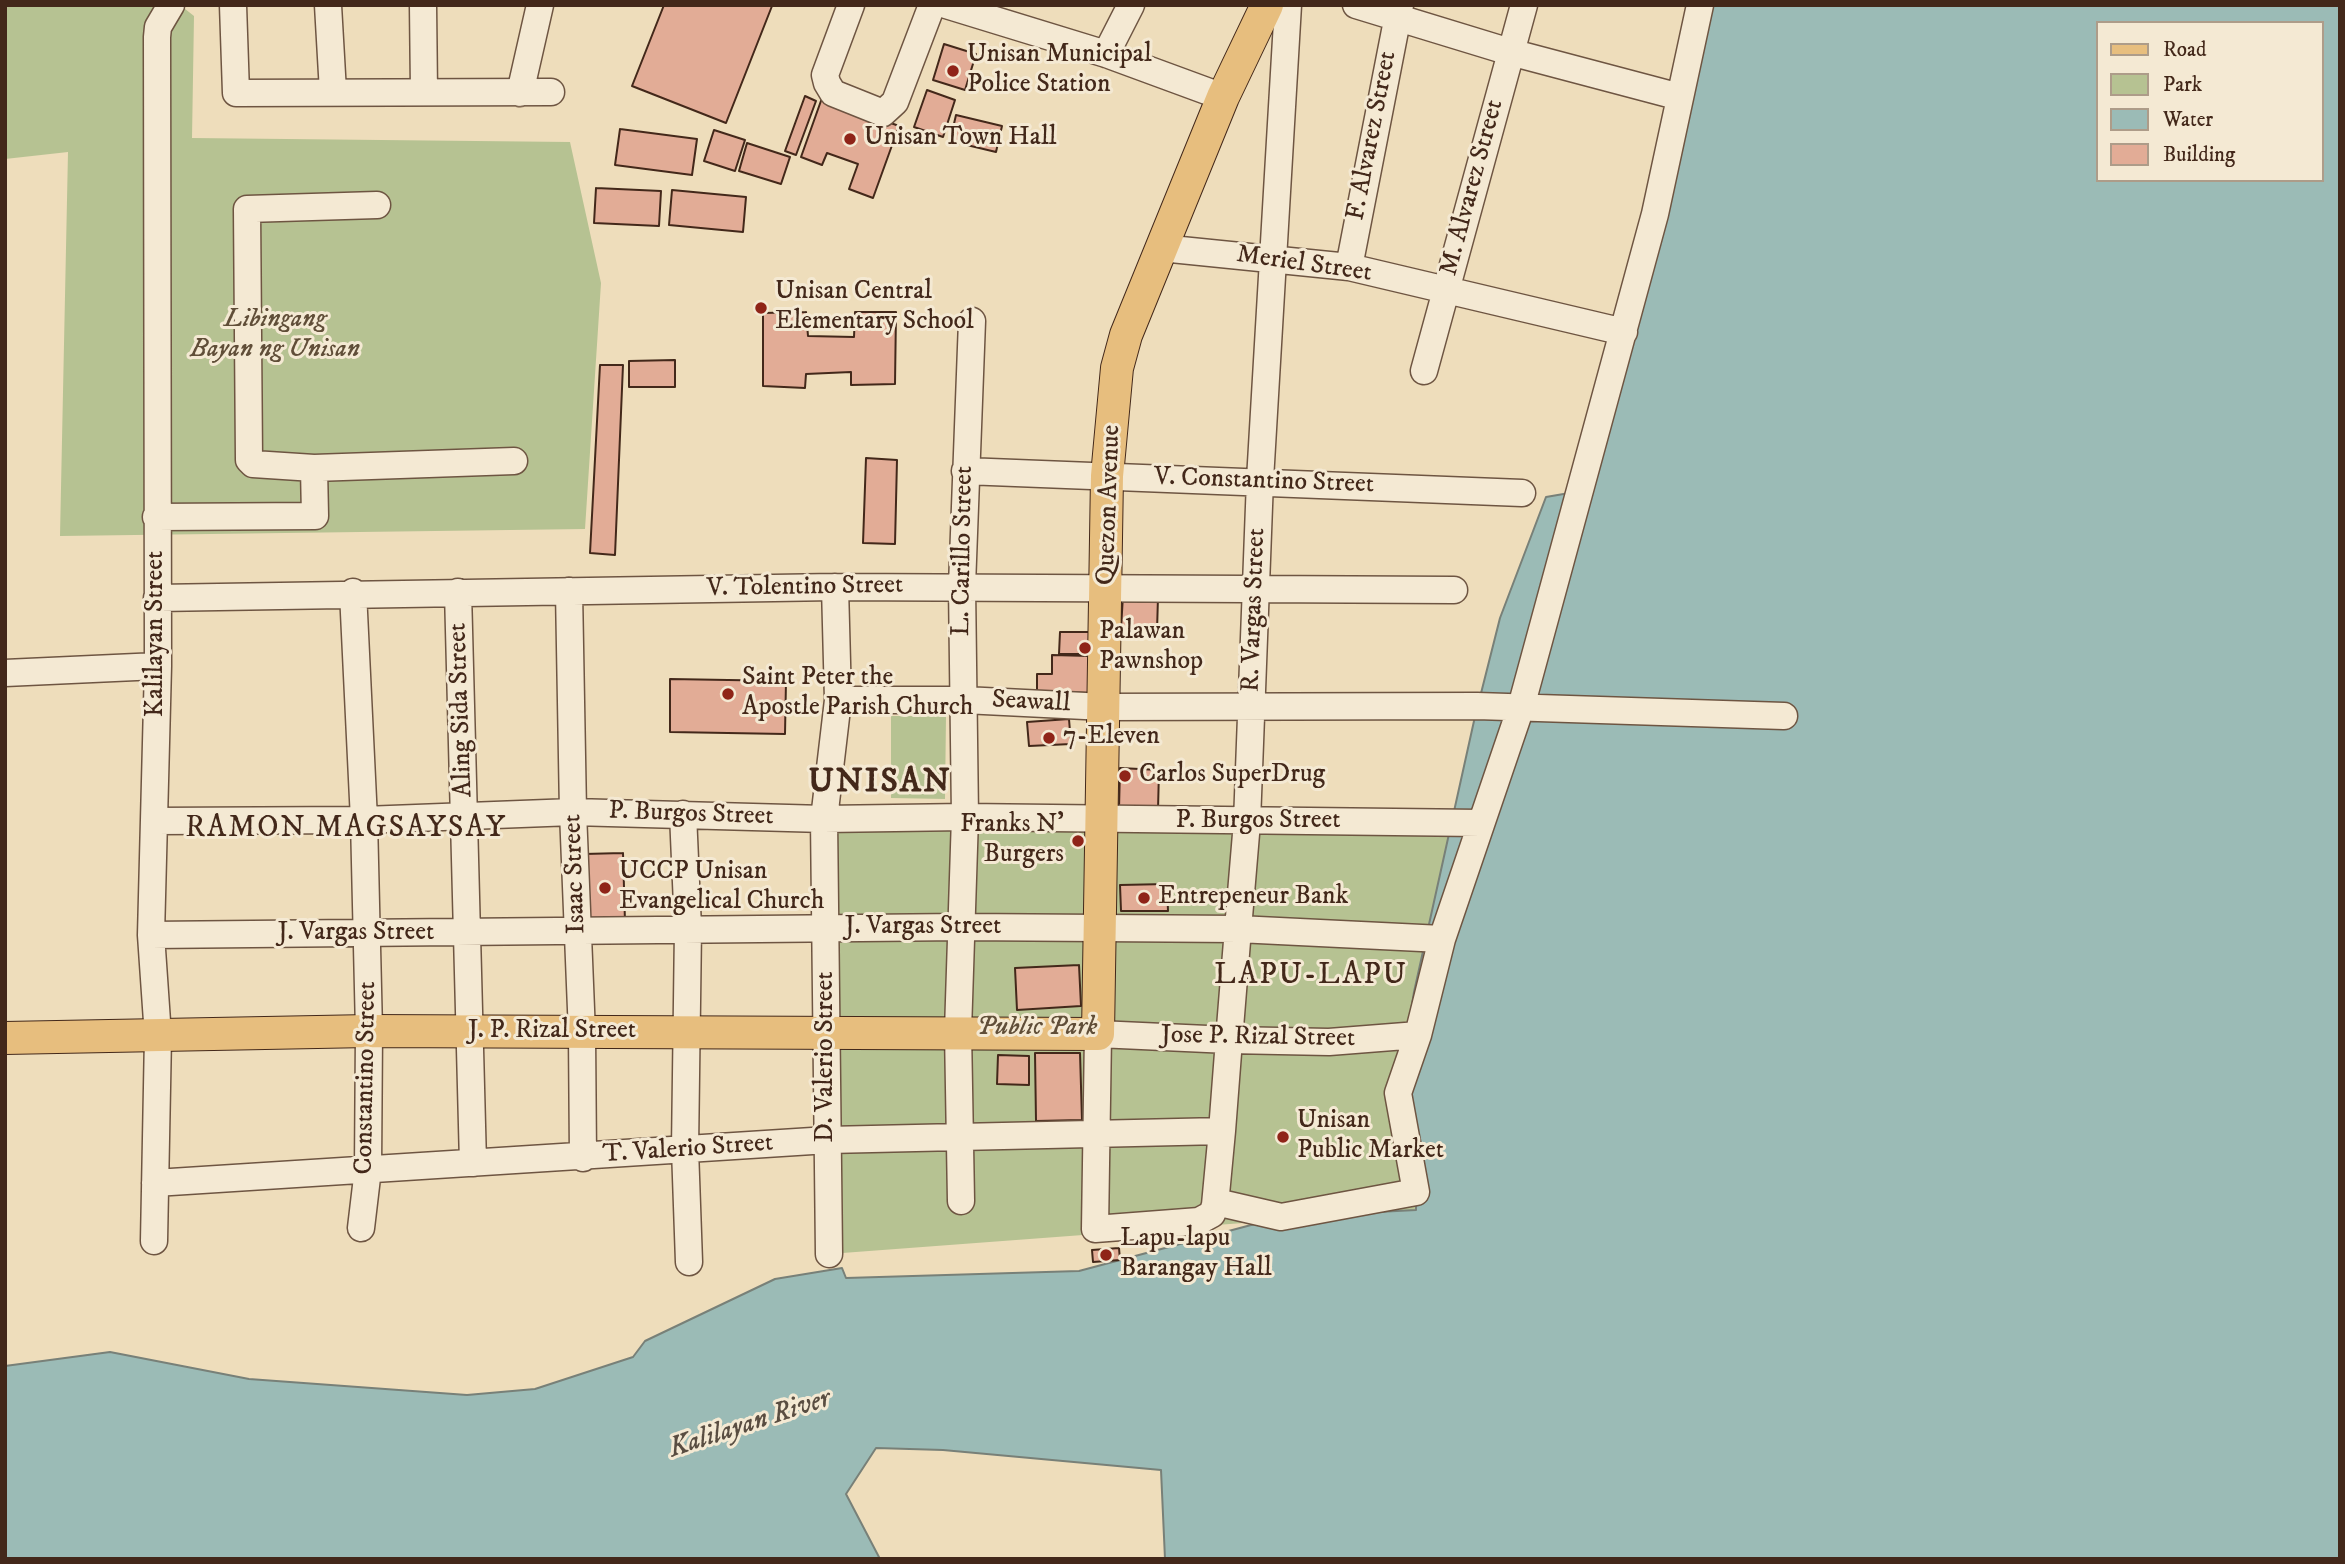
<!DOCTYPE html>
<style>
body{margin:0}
#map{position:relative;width:2345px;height:1564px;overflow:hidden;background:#edb;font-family:"IM FELL DW Pica",serif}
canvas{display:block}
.frame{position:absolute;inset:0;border:7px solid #43281a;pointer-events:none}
.legend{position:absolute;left:2096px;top:21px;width:228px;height:161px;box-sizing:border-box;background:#f4e9d3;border:2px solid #ad9c89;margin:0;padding:9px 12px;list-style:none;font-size:21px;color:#43281a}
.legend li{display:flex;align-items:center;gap:14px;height:35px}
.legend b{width:35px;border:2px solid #ad9c89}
</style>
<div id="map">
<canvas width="2345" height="1564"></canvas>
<div class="frame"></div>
<ul class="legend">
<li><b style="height:9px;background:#e7be7e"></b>Road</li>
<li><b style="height:19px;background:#b6c292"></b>Park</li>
<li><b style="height:19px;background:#9bbbb6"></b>Water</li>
<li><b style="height:19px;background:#e2ac96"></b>Building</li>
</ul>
</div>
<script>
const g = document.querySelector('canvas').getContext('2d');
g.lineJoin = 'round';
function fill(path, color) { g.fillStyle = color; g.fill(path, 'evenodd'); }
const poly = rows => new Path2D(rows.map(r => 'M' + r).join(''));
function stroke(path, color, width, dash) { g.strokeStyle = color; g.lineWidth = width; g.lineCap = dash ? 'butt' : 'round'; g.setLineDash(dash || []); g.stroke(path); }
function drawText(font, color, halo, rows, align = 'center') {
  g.font = font + ' "IM FELL DW Pica",serif'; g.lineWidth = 6; g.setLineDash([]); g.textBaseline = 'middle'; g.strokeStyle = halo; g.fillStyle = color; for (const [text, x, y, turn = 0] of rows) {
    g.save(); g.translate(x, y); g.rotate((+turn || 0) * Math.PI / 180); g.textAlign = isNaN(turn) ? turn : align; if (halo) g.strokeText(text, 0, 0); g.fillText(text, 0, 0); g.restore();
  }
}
fill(poly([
 [5,5,180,5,194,16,192,138,570,142,601,283,585,529,60,536,68,152,5,159],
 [891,716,946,716,945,799,891,798],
 [824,819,1480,823,1417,1210,829,1254]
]), '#b6c292');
const water = poly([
 [1711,5,2340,5,2340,1559,1165,1559,1161,1470,943,1450,876,1448,846,1494,880,1559,5,1559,5,1366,110,1352,249,1379,467,1395,535,1389,633,1357,645,1341,775,1279,842,1268,846,1278,1079,1271,1281,1217,1416,1210,1416,1192,1398,1093,1414,992,1474,721,1500,618,1546,497,1581,491,1711,5],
 [2098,23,2322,23,2322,180,2098,180,2098,23]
]);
fill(water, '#9bbbb6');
stroke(water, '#788078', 2);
const building = poly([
 [664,5,772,6,726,123,632,86,664,5],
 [944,44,976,54,965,90,933,80,944,44],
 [927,90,955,100,943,137,914,127,927,90],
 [805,96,816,101,796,155,785,151,805,96],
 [822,98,899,126,873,198,849,189,858,164,827,153,822,165,801,157,822,98],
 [956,115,1002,126,996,152,950,141,956,115],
 [620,129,697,139,692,175,615,165,620,129],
 [714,130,745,140,735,171,704,161,714,130],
 [747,143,790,157,781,184,739,171,747,143],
 [596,188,661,191,659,226,594,223,596,188],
 [672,190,746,197,743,232,669,225,672,190],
 [806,312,808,336,854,337,855,312,896,312,895,384,851,385,851,372,806,374,805,388,763,386,763,313,806,312],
 [675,360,675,387,629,387,629,361,675,360],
 [600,365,623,365,615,555,590,553,600,365],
 [866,458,897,460,895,544,863,543,866,458],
 [1123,595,1158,597,1157,631,1121,629,1123,595],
 [1060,632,1090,632,1090,654,1059,654,1060,632],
 [1052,655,1090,656,1090,693,1037,691,1037,674,1052,674,1052,655],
 [670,679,786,681,785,734,670,732,670,679],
 [1069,719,1071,744,1029,746,1027,722,1069,719],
 [1120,768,1159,770,1158,810,1119,809,1120,768],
 [623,853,625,922,587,923,584,854,623,853],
 [1167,884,1168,911,1121,911,1120,885,1167,884],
 [1079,965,1081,1006,1017,1010,1015,968,1079,965],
 [1035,1053,1080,1053,1082,1120,1036,1121,1035,1053],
 [998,1055,1029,1056,1029,1085,997,1084,998,1055],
 [1119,1248,1120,1260,1093,1262,1092,1250,1119,1248]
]);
fill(building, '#e2ac96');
stroke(building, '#43281a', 2);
const minor = poly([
 [233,5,236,93,551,92],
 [328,5,333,92],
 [423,5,424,92],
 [851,5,825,75,827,83,833,93,883,113,895,102,932,5],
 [946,5,1106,54,1223,97],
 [1288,5,1260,480,1247,822,1238,929,1229,1040,1222,1131,1215,1205,1212,1214,1199,1221,1095,1229,1098,1034,1229,1040,1329,1042,1418,1035],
 [1356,5,1510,52,1680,97],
 [1106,54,1131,5],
 [520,93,540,5],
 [377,205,247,209,249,460,253,464,314,468,514,461],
 [1161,248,1349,267,1624,332],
 [1349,267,1400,5],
 [1424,371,1524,5],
 [965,471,1522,493],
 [156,517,315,516,314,468],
 [569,591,573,812,582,1034,583,1158],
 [353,592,364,820,369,1031,368,1169,361,1228],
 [458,592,473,1163],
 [157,598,835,587,1454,590],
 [5,673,158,666],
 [838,700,964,700,1105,707,1477,706,1784,716],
 [683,814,688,928,685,1149,689,1262],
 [155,821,364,820,573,812,824,819,965,817,1480,823],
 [151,935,962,927,1238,929,1442,939],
 [155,1183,828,1140,1222,1131],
 [961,1201,958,1031,965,817,962,586,972,321],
 [1216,1202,1281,1217,1416,1192,1398,1093,1418,1035,1442,939,1521,707,1655,214,1700,5],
 [154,1241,158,1036,151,935,158,666,157,37,158,27,171,5],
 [829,1254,824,819,838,700,835,587]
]);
const major = poly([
 [5,1038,369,1031,1098,1034,1107,476,1117,368,1126,335,1223,97,1267,5]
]);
stroke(minor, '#6e5542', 29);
stroke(major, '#43281a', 34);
stroke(minor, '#f4e9d3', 26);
stroke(major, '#e7be7e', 32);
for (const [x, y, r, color] of [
 [953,71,7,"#8f2418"],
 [850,139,7,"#8f2418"],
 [761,308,7,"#8f2418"],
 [1085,648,7,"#8f2418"],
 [728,694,7,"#8f2418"],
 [1049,738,7,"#8f2418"],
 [1125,776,7,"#8f2418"],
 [1078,841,7,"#8f2418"],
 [605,888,7,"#8f2418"],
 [1144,898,7,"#8f2418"],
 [1283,1137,7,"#8f2418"],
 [1106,1255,7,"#8f2418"]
]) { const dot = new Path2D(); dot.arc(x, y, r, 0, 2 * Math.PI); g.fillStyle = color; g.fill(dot); stroke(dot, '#f4e9d3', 2.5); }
drawText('26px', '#43281a', '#f4e9d3', [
 ["Unisan Municipal",967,56],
 ["Police Station",967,86],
 ["Unisan Town Hall",864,139],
 ["Unisan Central",775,293],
 ["Elementary School",775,323],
 ["Palawan",1099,633],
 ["Pawnshop",1099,663],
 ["Saint Peter the",742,679],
 ["Apostle Parish Church",742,709],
 ["7-Eleven",1063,738],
 ["Carlos SuperDrug",1139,776],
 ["Franks N'",1064,826,"right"],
 ["Burgers",1064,856,"right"],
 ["UCCP Unisan",619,873],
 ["Evangelical Church",619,903],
 ["Entrepeneur Bank",1158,898],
 ["Unisan",1297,1122],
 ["Public Market",1297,1152],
 ["Lapu-lapu",1120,1240],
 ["Barangay Hall",1120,1270]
], 'left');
drawText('26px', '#43281a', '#f4e9d3', [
 ["F. Alvarez Street",1373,136,-79],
 ["M. Alvarez Street",1473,188,-75],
 ["Meriel Street",1304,265,8],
 ["V. Constantino Street",1264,482,2],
 ["Quezon Avenue",1110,505,-88],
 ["L. Carillo Street",964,551,-89],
 ["V. Tolentino Street",805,588,-1],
 ["R. Vargas Street",1255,610,-88],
 ["Kalilayan Street",157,634,-90],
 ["Seawall",1031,703,3],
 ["Aling Sida Street",462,710,-92],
 ["P. Burgos Street",691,815,2],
 ["P. Burgos Street",1258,822],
 ["Isaac Street",576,874,-92],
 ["J. Vargas Street",923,928],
 ["J. Vargas Street",356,934],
 ["J. P. Rizal Street",552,1032],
 ["Jose P. Rizal Street",1258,1038,1],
 ["D. Valerio Street",827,1057,-90],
 ["Constantino Street",367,1078,-89],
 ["T. Valerio Street",688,1150,-4]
]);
drawText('italic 26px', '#604e38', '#f4e9d3', [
 ["Libingang",275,321],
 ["Bayan ng Unisan",275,351],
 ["Public Park",1037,1029]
]);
drawText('italic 28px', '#594d41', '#f4e9d3', [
 ["Kalilayan River",750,1425,-18]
]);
g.letterSpacing = '2px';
drawText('30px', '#43281a', '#f4e9d3', [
 ["RAMON MAGSAYSAY",346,830],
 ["LAPU-LAPU",1311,977]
]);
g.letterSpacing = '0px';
g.letterSpacing = '2px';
drawText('bold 33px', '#43281a', '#f4e9d3', [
 ["UNISAN",880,784]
]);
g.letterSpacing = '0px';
</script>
